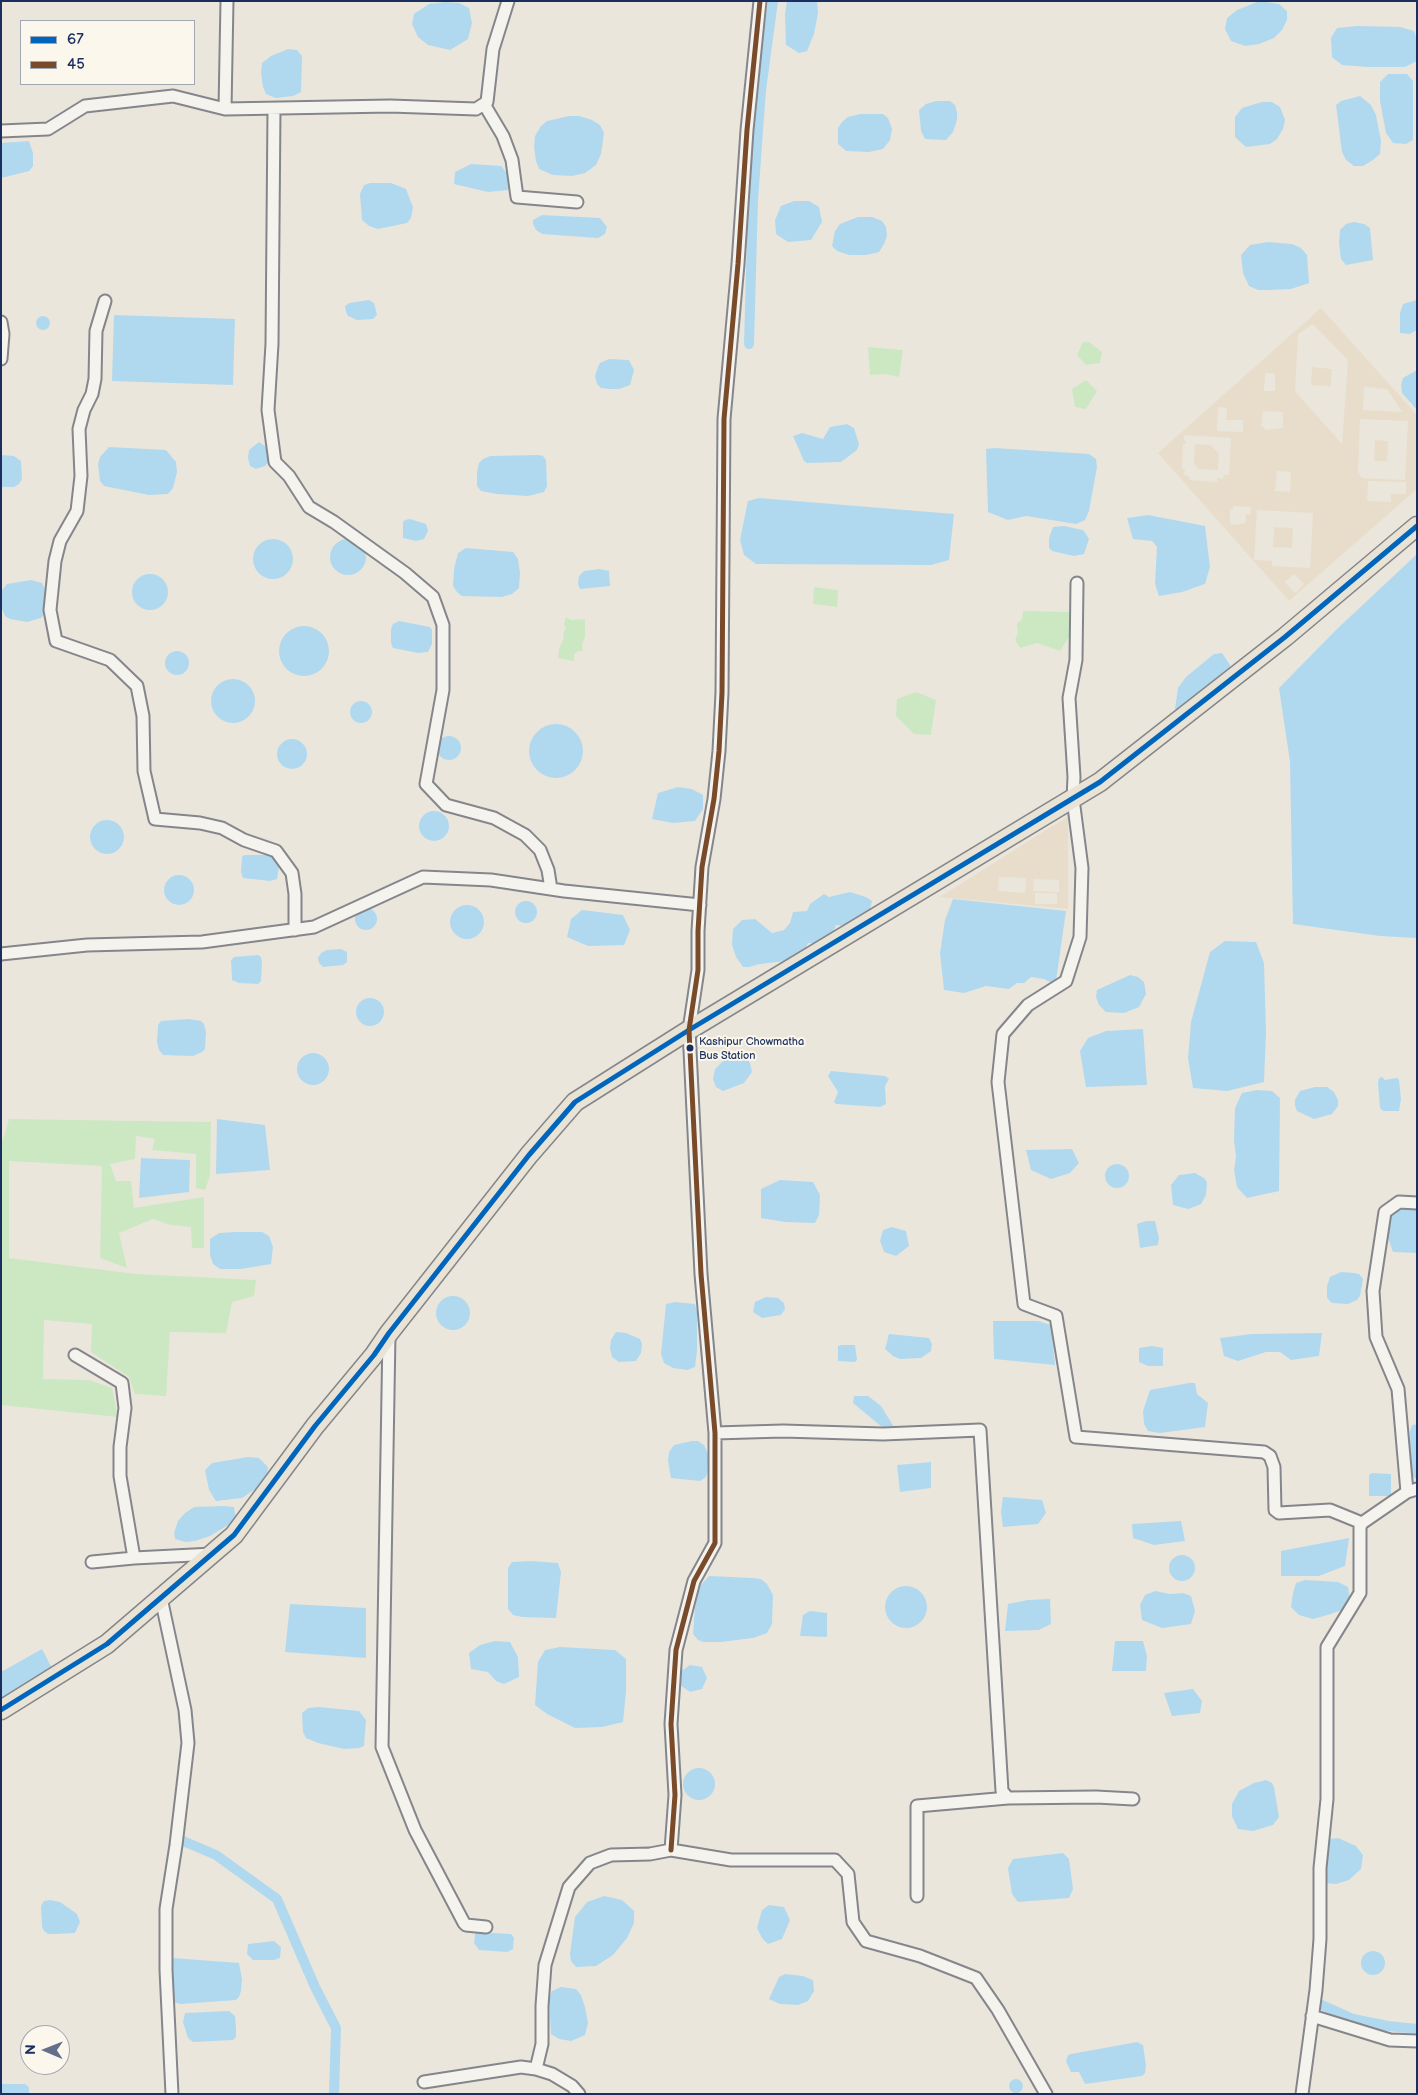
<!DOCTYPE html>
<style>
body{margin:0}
#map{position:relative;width:1418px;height:2095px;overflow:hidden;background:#ebe6dc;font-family:"Balsamiq Sans",sans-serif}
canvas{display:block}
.frame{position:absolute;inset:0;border:2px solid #1b2f5e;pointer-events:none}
.legend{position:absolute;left:20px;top:20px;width:175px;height:65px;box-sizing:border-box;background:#fbf7ec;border:1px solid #a1a7b3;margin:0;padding:6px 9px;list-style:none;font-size:15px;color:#1b2f5e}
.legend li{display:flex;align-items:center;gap:10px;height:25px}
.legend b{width:25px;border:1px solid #a1a7b3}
.north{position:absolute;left:20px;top:2025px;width:50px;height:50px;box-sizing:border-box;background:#fbf7ec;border:1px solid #a1a7b3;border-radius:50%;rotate:271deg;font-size:14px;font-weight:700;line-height:20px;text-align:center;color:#1b2f5e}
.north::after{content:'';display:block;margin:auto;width:18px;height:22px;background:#646f8a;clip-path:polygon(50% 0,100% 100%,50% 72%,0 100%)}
</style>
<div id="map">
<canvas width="1418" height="2095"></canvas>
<div class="frame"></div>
<ul class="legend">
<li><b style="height:6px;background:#0065bd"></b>67</li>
<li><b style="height:6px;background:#7a4b2a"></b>45</li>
</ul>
<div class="north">N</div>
</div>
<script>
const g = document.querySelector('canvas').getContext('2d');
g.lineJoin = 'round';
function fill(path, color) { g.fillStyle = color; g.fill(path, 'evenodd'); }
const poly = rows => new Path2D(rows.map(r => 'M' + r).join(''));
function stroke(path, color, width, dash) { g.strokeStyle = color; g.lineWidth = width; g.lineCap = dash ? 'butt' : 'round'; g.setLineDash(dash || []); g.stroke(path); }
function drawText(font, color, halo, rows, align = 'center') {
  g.font = font + ' "Balsamiq Sans",sans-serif'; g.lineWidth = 4; g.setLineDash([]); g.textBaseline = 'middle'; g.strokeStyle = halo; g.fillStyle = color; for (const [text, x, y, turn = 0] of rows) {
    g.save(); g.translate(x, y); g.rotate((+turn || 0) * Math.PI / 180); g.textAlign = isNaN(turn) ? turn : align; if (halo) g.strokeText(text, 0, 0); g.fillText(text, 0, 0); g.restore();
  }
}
fill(poly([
 [1321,308,1417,415,1417,489,1289,601,1158,453],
 [1313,324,1348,360,1342,444,1295,391,1298,334],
 [1265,373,1275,374,1275,391,1264,391],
 [1364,387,1387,389,1402,412,1363,410],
 [1218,407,1227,408,1226,420,1243,420,1243,432,1217,431],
 [1263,411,1283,412,1283,428,1265,430,1264,427,1261,427],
 [1360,419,1408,421,1405,480,1362,478,1358,473],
 [1184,435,1231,438,1229,475,1224,475,1223,479,1217,478,1217,482,1190,480,1189,476,1184,475,1185,469,1182,469,1183,444,1186,444,1186,441,1184,440],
 [1277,471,1291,472,1290,492,1275,491],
 [1368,481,1406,482,1406,494,1391,494,1391,502,1367,501],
 [1234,506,1251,507,1251,514,1246,514,1245,523,1234,525,1230,523,1230,509,1233,509],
 [1257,510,1313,513,1310,568,1272,566,1272,561,1254,560],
 [1294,574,1304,584,1295,593,1285,582],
 [1312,367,1332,369,1331,386,1311,385],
 [1375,440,1388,441,1387,461,1374,461],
 [1195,444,1211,445,1219,454,1218,470,1198,469,1194,463],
 [1274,527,1293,528,1292,548,1273,547],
 [1068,817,1068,909,940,897,1046,830],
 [999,877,1026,878,1025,893,998,891],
 [1034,879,1059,880,1059,892,1033,891],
 [1035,893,1057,893,1057,904,1035,904]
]), '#e8ddca');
fill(poly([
 [1083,342,1089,342,1102,352,1100,363,1086,365,1077,355],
 [868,347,903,350,899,377,886,374,870,375],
 [1086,380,1097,391,1086,409,1075,407,1072,389],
 [814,587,838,590,837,607,813,604],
 [1023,611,1069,612,1078,623,1060,651,1037,643,1020,648,1015,640,1018,633,1017,624,1022,619],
 [566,617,571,620,585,619,585,637,582,645,583,651,579,651,574,654,574,661,558,658,559,648,564,638,563,632,566,629,564,624],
 [916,692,936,700,931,735,914,734,896,716,897,699],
 [9,1119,211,1122,210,1176,205,1190,196,1188,196,1154,152,1150,155,1139,136,1136,135,1159,110,1164,116,1181,131,1181,134,1208,204,1197,204,1248,192,1248,191,1227,170,1225,153,1219,119,1233,127,1268,100,1258,102,1166,9,1161,9,1258,136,1274,256,1280,254,1296,232,1302,226,1333,170,1332,166,1396,135,1394,129,1377,91,1352,92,1324,44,1320,43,1379,89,1380,112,1388,118,1417,1,1405,1,1140,3,1140]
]), '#cce8c2');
fill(poly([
 [787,1,817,1,818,13,814,34,807,51,799,53,786,45,785,14],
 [1260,1,1279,4,1287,11,1287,20,1282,30,1274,38,1259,44,1245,46,1231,41,1225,29,1227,18,1237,10],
 [445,2,459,3,469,8,472,23,468,39,450,50,428,45,418,37,412,24,414,14,429,4],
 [1357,26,1400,27,1414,31,1417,40,1417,61,1405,67,1367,67,1342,65,1332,57,1331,38,1337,28],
 [288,49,297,50,302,56,301,92,293,96,276,98,266,94,263,87,261,73,262,63,271,56],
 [1388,74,1407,74,1413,81,1413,140,1406,144,1393,143,1386,133,1380,101,1380,82],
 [1360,96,1371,105,1376,115,1381,141,1380,154,1373,160,1363,166,1354,166,1346,160,1342,152,1336,105,1341,101],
 [936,101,950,101,955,105,957,112,957,120,953,132,946,140,925,139,921,131,919,110,926,104],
 [1262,102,1272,102,1280,107,1285,120,1283,129,1277,139,1270,144,1246,147,1235,137,1235,117,1242,108],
 [860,114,883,114,888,118,892,129,890,140,883,149,869,152,846,151,838,144,838,128,842,122,848,117],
 [569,116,579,116,592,120,600,125,604,133,601,154,596,165,585,173,572,176,553,175,539,169,536,161,534,147,535,136,541,126,547,121],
 [29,141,33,153,33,166,29,171,1,178,1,143],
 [471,164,501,166,510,177,508,190,488,192,454,184,455,172],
 [370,183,391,183,406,189,413,207,411,218,407,223,378,229,369,226,362,220,360,194,364,185],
 [794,201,809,201,819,207,822,222,811,240,788,242,776,234,775,220,781,206],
 [542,215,600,218,607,227,605,234,598,238,542,234,536,230,533,224,533,220],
 [858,217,872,217,882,221,886,227,887,236,884,244,879,252,866,255,849,255,837,251,832,246,835,231,840,224],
 [1354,222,1364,224,1370,228,1373,260,1346,265,1341,259,1339,243,1340,230,1346,224],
 [1268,242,1292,244,1301,248,1307,255,1309,283,1291,289,1270,290,1258,290,1249,286,1243,273,1241,255,1250,245],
 [369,300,374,303,377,315,373,319,357,320,348,316,346,312,345,306,349,303],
 [1417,300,1417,330,1410,334,1400,333,1400,313,1403,304],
 [114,315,235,319,233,385,112,381],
 '36 323a7 7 0 1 1 14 0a7 7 0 1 1-14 0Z',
 [609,359,629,360,634,370,630,385,619,389,609,389,601,388,597,384,595,376,598,367,600,363],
 [1417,370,1417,410,1402,393,1401,385,1403,378],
 [847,424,854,428,859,444,857,450,841,462,807,463,804,461,793,436,802,433,823,439,830,427],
 [259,442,265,446,270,460,265,466,256,469,250,466,248,458,249,450],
 [109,447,166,450,176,462,177,472,173,488,168,494,149,495,104,486,100,481,98,464,100,457],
 [994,448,1089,454,1096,459,1097,467,1089,511,1085,520,1076,524,1026,516,1008,520,988,512,986,449],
 [1,455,14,456,21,461,22,479,19,484,14,487,1,487],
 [538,455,543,456,546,460,547,486,544,492,528,496,497,494,481,491,477,486,477,472,479,463,483,459,490,456],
 [759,498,954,514,949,560,931,565,756,564,744,555,740,540,748,501],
 [1148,515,1205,526,1210,567,1205,584,1182,592,1159,596,1155,584,1157,547,1152,541,1133,539,1127,518],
 [410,519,426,524,428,531,424,539,416,541,403,538,403,522,405,520],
 [1064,526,1083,530,1086,534,1089,539,1084,554,1074,556,1052,551,1049,548,1049,538,1053,527],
 '330 557a18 18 0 1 1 36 0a18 18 0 1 1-36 0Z',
 '253 559a20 20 0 1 1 40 0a20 20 0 1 1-40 0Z',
 [466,548,513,552,518,559,520,573,519,588,512,594,502,597,462,596,457,592,453,586,454,569,458,553],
 [1417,554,1417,938,1380,936,1293,924,1290,762,1279,688,1337,629],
 [599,569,609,571,610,586,580,589,578,584,579,576,584,571],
 '132 592a18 18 0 1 1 36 0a18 18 0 1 1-36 0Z',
 [31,580,42,583,46,591,48,609,41,618,27,622,10,619,5,616,2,609,2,590,7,584],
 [399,621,430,627,432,630,432,644,428,652,418,653,393,648,391,643,391,629,393,624],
 '279 651a25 25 0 1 1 50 0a25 25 0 1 1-50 0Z',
 '165 663a12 12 0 1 1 24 0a12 12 0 1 1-24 0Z',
 [1222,653,1230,665,1231,676,1177,713,1175,709,1178,688,1186,677,1214,654],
 '211 701a22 22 0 1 1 44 0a22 22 0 1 1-44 0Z',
 '350 712a11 11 0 1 1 22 0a11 11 0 1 1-22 0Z',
 '529 751a27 27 0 1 1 54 0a27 27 0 1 1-54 0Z',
 '437 748a12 12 0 1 1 24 0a12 12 0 1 1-24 0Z',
 '277 754a15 15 0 1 1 30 0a15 15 0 1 1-30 0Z',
 [678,787,692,789,703,795,703,809,695,821,673,823,652,819,658,793],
 '419 826a15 15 0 1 1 30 0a15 15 0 1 1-30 0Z',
 '90 837a17 17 0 1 1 34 0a17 17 0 1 1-34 0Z',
 [244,855,271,855,277,858,279,867,277,879,270,881,243,878,241,872,242,857],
 '164 890a15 15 0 1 1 30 0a15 15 0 1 1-30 0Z',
 [850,892,866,897,872,901,869,913,846,926,836,925,831,937,818,944,808,943,802,955,786,961,760,964,749,967,743,967,736,957,732,945,733,929,742,920,755,919,772,933,784,930,790,923,793,912,807,911,810,904,824,894,829,897],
 [953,899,1066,911,1056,981,1054,984,1044,979,1031,977,1024,983,1017,983,1009,989,986,986,964,993,944,990,940,953,945,920],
 '515 912a11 11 0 1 1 22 0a11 11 0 1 1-22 0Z',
 '450 922a17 17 0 1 1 34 0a17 17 0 1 1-34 0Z',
 '355 919a11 11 0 1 1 22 0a11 11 0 1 1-22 0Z',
 [582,910,623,915,630,930,624,945,588,946,567,937,571,919],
 [1225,941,1256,942,1264,963,1266,1032,1264,1082,1227,1091,1193,1088,1188,1058,1191,1022,1210,952],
 [341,949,347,952,347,962,343,965,323,967,319,963,318,958,321,953,327,950],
 [258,955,261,957,262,963,261,981,258,984,239,983,232,980,231,960,234,957],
 [1130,975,1138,977,1144,982,1146,994,1139,1007,1124,1013,1106,1012,1099,1005,1096,997,1097,990],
 '356 1012a14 14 0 1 1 28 0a14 14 0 1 1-28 0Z',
 [189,1019,201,1021,204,1024,206,1032,205,1049,202,1052,193,1056,163,1055,159,1050,157,1042,158,1025,161,1021],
 [1143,1029,1147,1085,1086,1087,1080,1051,1088,1038,1106,1031],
 '297 1069a16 16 0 1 1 32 0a16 16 0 1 1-32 0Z',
 [733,1056,746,1058,750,1063,752,1072,744,1083,723,1091,716,1087,713,1079,715,1069,724,1060],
 [831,1071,885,1076,889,1079,885,1086,886,1104,880,1107,836,1104,834,1102,838,1092,828,1076],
 [1382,1077,1385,1080,1397,1078,1399,1080,1401,1099,1399,1111,1383,1111,1380,1108,1378,1083,1379,1078],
 [1315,1087,1327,1087,1334,1092,1338,1100,1338,1106,1332,1114,1314,1119,1297,1111,1295,1106,1295,1100,1300,1091],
 [1257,1090,1272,1091,1280,1098,1279,1191,1247,1198,1237,1187,1234,1170,1236,1157,1234,1140,1235,1108,1242,1093],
 [217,1119,265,1125,270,1170,216,1174],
 [1072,1149,1079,1163,1070,1173,1051,1179,1031,1170,1026,1150],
 [141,1158,190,1160,189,1192,139,1198],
 '1105 1176a12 12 0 1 1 24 0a12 12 0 1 1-24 0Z',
 [1195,1173,1204,1178,1207,1182,1206,1195,1201,1204,1188,1209,1173,1205,1171,1185,1179,1175],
 [780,1180,813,1182,820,1195,819,1215,815,1223,785,1222,761,1218,761,1189],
 [1398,1208,1417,1209,1417,1253,1393,1252,1388,1238,1391,1215],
 [1146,1221,1155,1221,1159,1238,1158,1245,1140,1248,1137,1224],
 [892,1227,906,1231,909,1246,896,1256,884,1252,880,1241,883,1230],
 [236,1232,262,1232,269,1236,273,1247,271,1264,241,1269,220,1269,213,1264,210,1255,210,1239,219,1233],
 [1341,1272,1354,1273,1359,1274,1363,1279,1360,1296,1357,1300,1348,1304,1332,1303,1327,1298,1327,1286,1330,1277],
 '436 1313a17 17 0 1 1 34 0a17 17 0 1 1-34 0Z',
 [766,1297,778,1298,784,1303,785,1309,781,1315,762,1318,753,1312,755,1302],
 [675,1302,695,1304,697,1311,697,1351,695,1367,687,1370,673,1368,664,1363,661,1354,666,1304],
 [993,1321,1038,1321,1051,1325,1055,1365,994,1359],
 [616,1332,626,1333,640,1339,642,1344,641,1353,636,1361,619,1362,612,1357,610,1348,611,1340],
 [1322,1333,1319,1356,1291,1360,1280,1352,1266,1352,1238,1361,1224,1356,1220,1338,1252,1334],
 [889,1334,929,1338,932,1344,931,1351,921,1358,900,1359,893,1356,885,1349],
 [842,1345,855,1345,857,1360,855,1362,838,1361,838,1346],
 [1152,1346,1163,1348,1163,1366,1148,1366,1139,1362,1139,1348],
 [1189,1383,1195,1383,1197,1394,1208,1403,1205,1427,1160,1433,1148,1431,1144,1424,1143,1411,1150,1390],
 [854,1396,868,1396,881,1406,894,1427,888,1430,882,1427,853,1403],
 [1417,1424,1417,1479,1411,1476,1410,1431,1412,1425],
 [692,1441,698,1441,704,1445,708,1454,710,1463,706,1477,700,1481,671,1478,668,1461,669,1452,674,1445],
 [248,1457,259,1458,268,1467,267,1481,242,1498,216,1501,209,1490,205,1470,212,1463],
 [931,1462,931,1488,900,1492,897,1465],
 [1372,1473,1391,1474,1391,1496,1369,1496,1369,1475],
 [1003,1497,1042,1500,1046,1513,1038,1524,1003,1527,1001,1512],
 [224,1506,234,1507,236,1519,233,1522,210,1536,195,1541,186,1542,175,1539,174,1533,178,1521,185,1513,194,1507],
 [1181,1521,1185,1541,1154,1545,1133,1538,1132,1524],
 [1349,1538,1345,1566,1319,1576,1281,1576,1281,1551],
 '1169 1568a13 13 0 1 1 26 0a13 13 0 1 1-26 0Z',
 [531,1561,558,1563,561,1572,556,1618,522,1617,513,1615,508,1609,508,1568,512,1562],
 [709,1576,753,1578,761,1579,767,1584,773,1595,772,1624,767,1633,753,1638,721,1642,704,1642,698,1640,693,1634,695,1607,700,1586],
 [1305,1580,1338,1582,1348,1587,1350,1600,1344,1609,1331,1614,1313,1619,1299,1615,1291,1607,1293,1593,1296,1583],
 '885 1607a21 21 0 1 1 42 0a21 21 0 1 1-42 0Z',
 [1155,1591,1170,1594,1183,1593,1191,1596,1195,1611,1191,1624,1162,1628,1142,1620,1140,1605,1145,1595],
 [1050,1599,1051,1624,1039,1630,1005,1631,1008,1604,1028,1600],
 [290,1604,366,1608,366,1658,285,1652],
 [810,1611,827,1613,827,1637,800,1636,803,1615],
 [495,1641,510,1642,518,1657,519,1677,504,1684,496,1681,488,1672,471,1669,469,1653,480,1645],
 [1115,1641,1143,1641,1147,1656,1146,1671,1112,1671],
 [560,1647,615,1650,626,1659,626,1692,623,1722,602,1727,575,1728,547,1714,535,1705,538,1662,545,1650],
 [42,1649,55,1674,1,1704,1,1672],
 [690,1665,702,1667,707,1678,702,1689,690,1692,680,1685,680,1672],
 [1193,1689,1202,1701,1200,1713,1172,1716,1164,1693],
 [319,1707,359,1711,366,1720,364,1746,359,1748,344,1749,318,1743,306,1738,303,1732,302,1713,308,1708],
 '683 1784a16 16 0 1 1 32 0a16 16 0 1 1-32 0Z',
 [1266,1780,1272,1783,1274,1787,1279,1817,1273,1825,1253,1831,1238,1829,1232,1816,1232,1804,1239,1791,1254,1783],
 [1338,1838,1356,1846,1363,1855,1361,1869,1349,1880,1336,1884,1326,1883,1327,1846,1330,1839],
 [1063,1853,1069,1859,1073,1889,1069,1898,1018,1902,1012,1894,1008,1868,1013,1859],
 [604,1896,622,1900,634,1911,634,1923,627,1938,613,1955,596,1966,576,1967,571,1961,570,1954,575,1917,587,1902],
 [50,1900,60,1902,77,1914,80,1922,75,1933,56,1934,48,1934,44,1931,42,1927,41,1906,44,1901],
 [769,1905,784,1907,790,1920,782,1939,768,1944,762,1938,757,1928,762,1910],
 [478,1932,511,1934,514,1938,513,1949,507,1952,479,1950,474,1943,475,1934],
 [274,1941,281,1947,280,1958,274,1960,253,1960,247,1954,248,1944],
 '1361 1963a12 12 0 1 1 24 0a12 12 0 1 1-24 0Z',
 [173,1958,239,1963,242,1979,241,1991,239,1997,236,2000,181,2004,171,2002,169,1960],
 [785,1974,803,1976,813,1980,814,1991,808,2001,798,2005,780,2004,769,1999,779,1977],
 [561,1987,576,1989,581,1995,585,2007,588,2023,585,2035,571,2041,559,2039,551,2034,549,1998,552,1991],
 [229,2011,235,2016,236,2028,236,2037,233,2040,193,2042,188,2038,183,2022,185,2013],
 [1137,2042,1143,2045,1146,2066,1145,2073,1142,2076,1085,2084,1079,2072,1071,2072,1066,2061,1068,2055,1071,2054],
 '1009 2086a7 7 0 1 1 14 0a7 7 0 1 1-14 0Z',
 [1,2084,25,2084,29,2087,29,2094,1,2094]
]), '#b0d9ef');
stroke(poly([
 [749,344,753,200,761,90,773,1],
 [183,1841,216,1855,277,1899,315,1987,336,2028,334,2094],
 [1313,2001,1353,2019,1388,2026,1417,2029]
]), '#b0d9ef', 10);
const minor = poly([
 [484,104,503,136,512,160,517,197,577,202],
 [225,109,227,1],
 [274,109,272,344,268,410,275,462,289,476,309,507,334,522,405,573,433,597,443,625,443,690,426,784,446,805,494,818,525,835,540,850,548,870,551,889],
 [1,131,48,129,85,106,173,96,225,109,390,106,476,109,487,102,493,49,508,1],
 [105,301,96,331,95,379,92,394,84,410,79,429,81,476,77,511,60,541,55,561,50,610,56,641,110,660,137,686,143,716,144,771,155,819,200,823,222,828,244,840,276,851,292,873,295,894,295,930],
 [1,322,3,334,1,359],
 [1077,583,1076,660,1069,698,1074,777,1073,799,1082,868,1080,937,1066,981,1028,1005,1003,1034,998,1082,1024,1304,1056,1316,1076,1437,1264,1452,1270,1456,1274,1467,1275,1510,1279,1513,1330,1510,1362,1523,1360,1527,1360,1593,1327,1647,1327,1799,1320,1868,1320,1939,1316,1990,1302,2094],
 [1,954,87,945,202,942,314,927,423,877,491,880,564,891,700,905],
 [389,1334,382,1747,415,1830,464,1923,466,1925,486,1927],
 [75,1355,122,1383,125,1408,120,1447,120,1476,134,1558,213,1554],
 [715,1433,783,1431,883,1434,980,1430,1002,1791,1008,1798,1096,1797,1133,1799],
 [1407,1492,1398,1389,1376,1337,1373,1291,1385,1212,1399,1202,1417,1203],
 [1362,1523,1407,1492,1417,1489],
 [92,1562,134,1558],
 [161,1598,185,1710,188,1743,176,1845,166,1909,166,1970,172,2094],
 [671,1850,675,1795,671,1724,676,1650,694,1581,715,1543,715,1433,701,1274,689,1030,698,970,698,931,702,867,714,799,719,751,722,693,724,419,738,264,747,130,760,1],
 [917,1896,917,1806,1008,1798],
 [1312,2016,1390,2040,1417,2041],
 [536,2069,542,2044,542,2006,545,1965,569,1887,590,1863,611,1855,650,1854,671,1850,731,1860,835,1860,848,1874,853,1922,866,1941,920,1956,976,1978,998,2010,1046,2094],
 [424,2082,521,2067,536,2069,552,2074,572,2086,579,2094]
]);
const highway = poly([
 [1,1710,107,1644,234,1535,315,1426,374,1355,389,1333,529,1155,575,1102,689,1030,1100,782,1285,637,1417,526]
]);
stroke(minor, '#85868b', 15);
stroke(highway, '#85868b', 21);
stroke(minor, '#f4f3ee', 11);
stroke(highway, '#e8e3d4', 18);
stroke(poly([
 [1,1710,107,1644,234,1535,315,1426,374,1355,389,1333,529,1155,575,1102,689,1030,1100,782,1285,637,1417,526]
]), '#0065bd', 5);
stroke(poly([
 [671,1850,675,1795,671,1724,676,1650,694,1581,715,1543,715,1433,701,1274,689,1030,698,970,698,931,702,867,714,799,719,751,722,693,724,419,738,264,747,130,760,1]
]), '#7a4b2a', 5);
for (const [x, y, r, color] of [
 [690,1048,4.5,"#1b2f5e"]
]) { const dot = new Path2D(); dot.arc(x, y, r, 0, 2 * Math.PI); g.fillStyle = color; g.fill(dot); stroke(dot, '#fbf7ec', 2); }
drawText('11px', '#1b2f5e', '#fbf7ec', [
 ["Kashipur Chowmatha",699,1042],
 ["Bus Station",699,1056]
], 'left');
</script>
